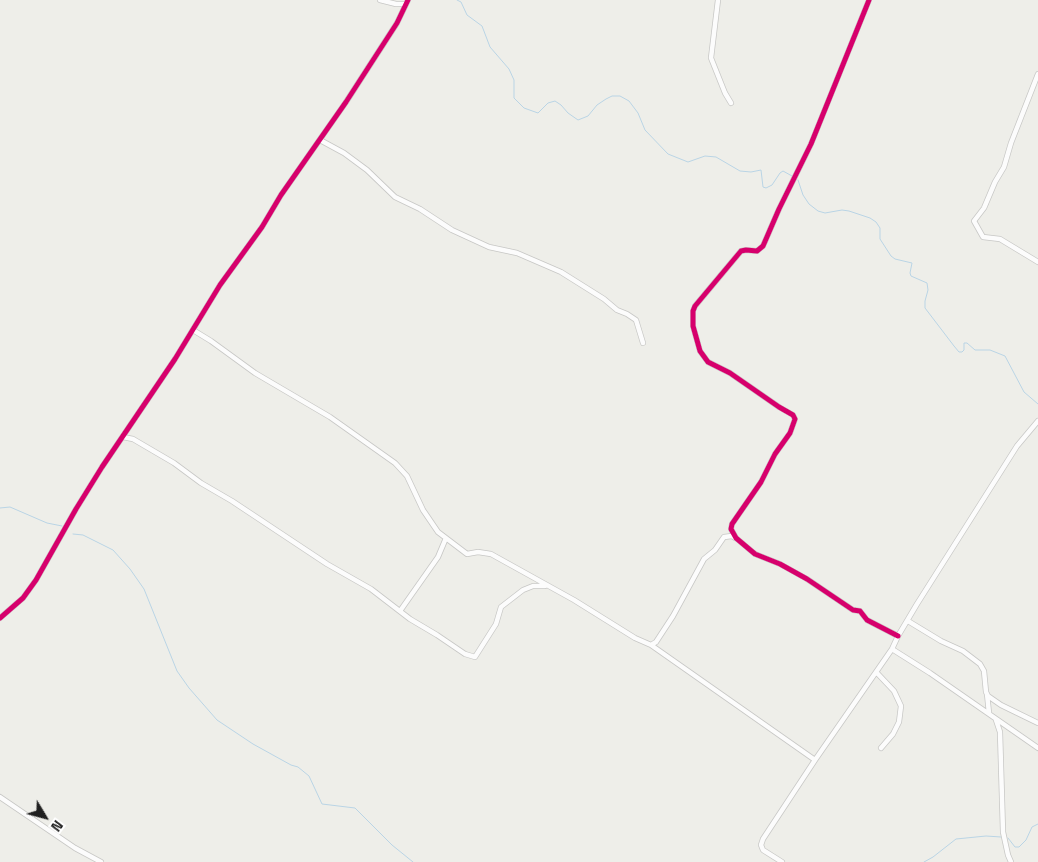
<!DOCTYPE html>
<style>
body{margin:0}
#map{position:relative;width:1038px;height:862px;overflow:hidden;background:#eeeee9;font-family:"Space Grotesk",sans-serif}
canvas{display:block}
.north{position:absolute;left:20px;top:792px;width:50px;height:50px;-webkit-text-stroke:4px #fff;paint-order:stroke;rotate:127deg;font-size:14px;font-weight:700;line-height:20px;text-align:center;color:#202020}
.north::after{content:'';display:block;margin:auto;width:18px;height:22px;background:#202020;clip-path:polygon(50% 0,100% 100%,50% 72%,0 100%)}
</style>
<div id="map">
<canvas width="1038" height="862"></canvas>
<div class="north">N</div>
</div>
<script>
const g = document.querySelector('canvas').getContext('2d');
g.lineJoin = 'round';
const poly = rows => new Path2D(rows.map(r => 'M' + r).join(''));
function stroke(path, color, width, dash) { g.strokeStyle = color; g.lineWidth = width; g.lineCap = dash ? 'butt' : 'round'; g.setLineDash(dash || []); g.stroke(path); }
stroke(poly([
 [457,0,461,2,467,15,482,26,490,47,509,69,514,80,514,98,524,108,538,113,548,103,555,101,561,105,568,113,578,120,588,116,597,105,606,99,612,96,620,96,629,101,638,113,645,130,668,154,688,162,705,156,716,157,740,171,751,172,761,170,763,187,766,188,772,185,780,173,783,171,792,176],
 [798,180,803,195,809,204,818,211,825,213,842,210,849,211,870,218,876,222,880,228,880,239,891,256,895,259,912,263,910,273,911,276,927,283,928,290,925,301,925,308,954,346,959,352,962,352,964,350,964,343,967,343,975,350,990,350,1005,356,1024,392,1038,404],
 [0,508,10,507,47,523,62,526],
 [73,534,83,535,113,550,130,569,144,589,177,671,189,688,217,720,253,744,291,765,298,767,309,776,322,804,355,808,392,845,413,862],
 [1008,838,1015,847,1019,847,1026,840,1032,827,1038,824],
 [924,862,933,857,956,839,986,836,1001,837]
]), '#b9d4e5', 1);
const minor = poly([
 [380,0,396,4,406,4],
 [718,0,711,58,725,93,731,103],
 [869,0,811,144,779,209,763,246,757,251,746,250,741,251,695,306,693,311,693,326,700,351,708,362,730,373,779,407,793,415,795,419,790,433,775,454,761,482,732,524,731,529,736,538,755,554,780,564,807,579,853,610,860,611,867,620,898,636],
 [1038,74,1011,143,1004,167,995,182,984,208,974,221,983,237,1000,239,1038,262],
 [320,140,344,153,367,170,395,197,420,209,452,230,489,247,517,253,561,272,604,299,617,310,627,314,636,320,643,343],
 [193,330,211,341,255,373,330,417,395,463,407,476,423,510,438,532,467,554,478,552,491,554,574,600,635,638,651,645,656,642,673,616,704,559,715,550,724,537,732,536,735,538],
 [123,437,133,439,174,463,201,483,232,501,327,564,371,589,410,619,437,635,465,654,475,657,496,624,501,607,523,590,533,586,545,586],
 [400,611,438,557,446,538],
 [0,618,23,598,36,580,76,509,102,467,175,359,220,285,262,227,281,195,346,102,397,23,408,0],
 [908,621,941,641,963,651,980,664,984,671,986,692,988,696,1001,705,1038,723],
 [651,645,815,760],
 [892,649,930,673,1038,748],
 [877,673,894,691,901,706,899,722,893,734,881,748],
 [987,694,989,713],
 [996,720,1000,732,1003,832,1008,855,1011,862],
 [0,797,75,848,101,862],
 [782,862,763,850,761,845,763,839,815,760,892,649,898,636,917,604,1017,446,1038,421]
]);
stroke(minor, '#c7c7c5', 6);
stroke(minor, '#fcfcfc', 4.5);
stroke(poly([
 [869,0,811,144,779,209,763,246,757,251,746,250,741,251,695,306,693,311,693,326,700,351,708,362,730,373,779,407,793,415,795,419,790,433,775,454,761,482,732,524,731,529,736,538,755,554,780,564,807,579,853,610,860,611,867,620,898,636],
 [0,618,23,598,36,580,76,509,102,467,175,359,220,285,262,227,281,195,346,102,397,23,408,0]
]), '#d6006c', 5);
</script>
